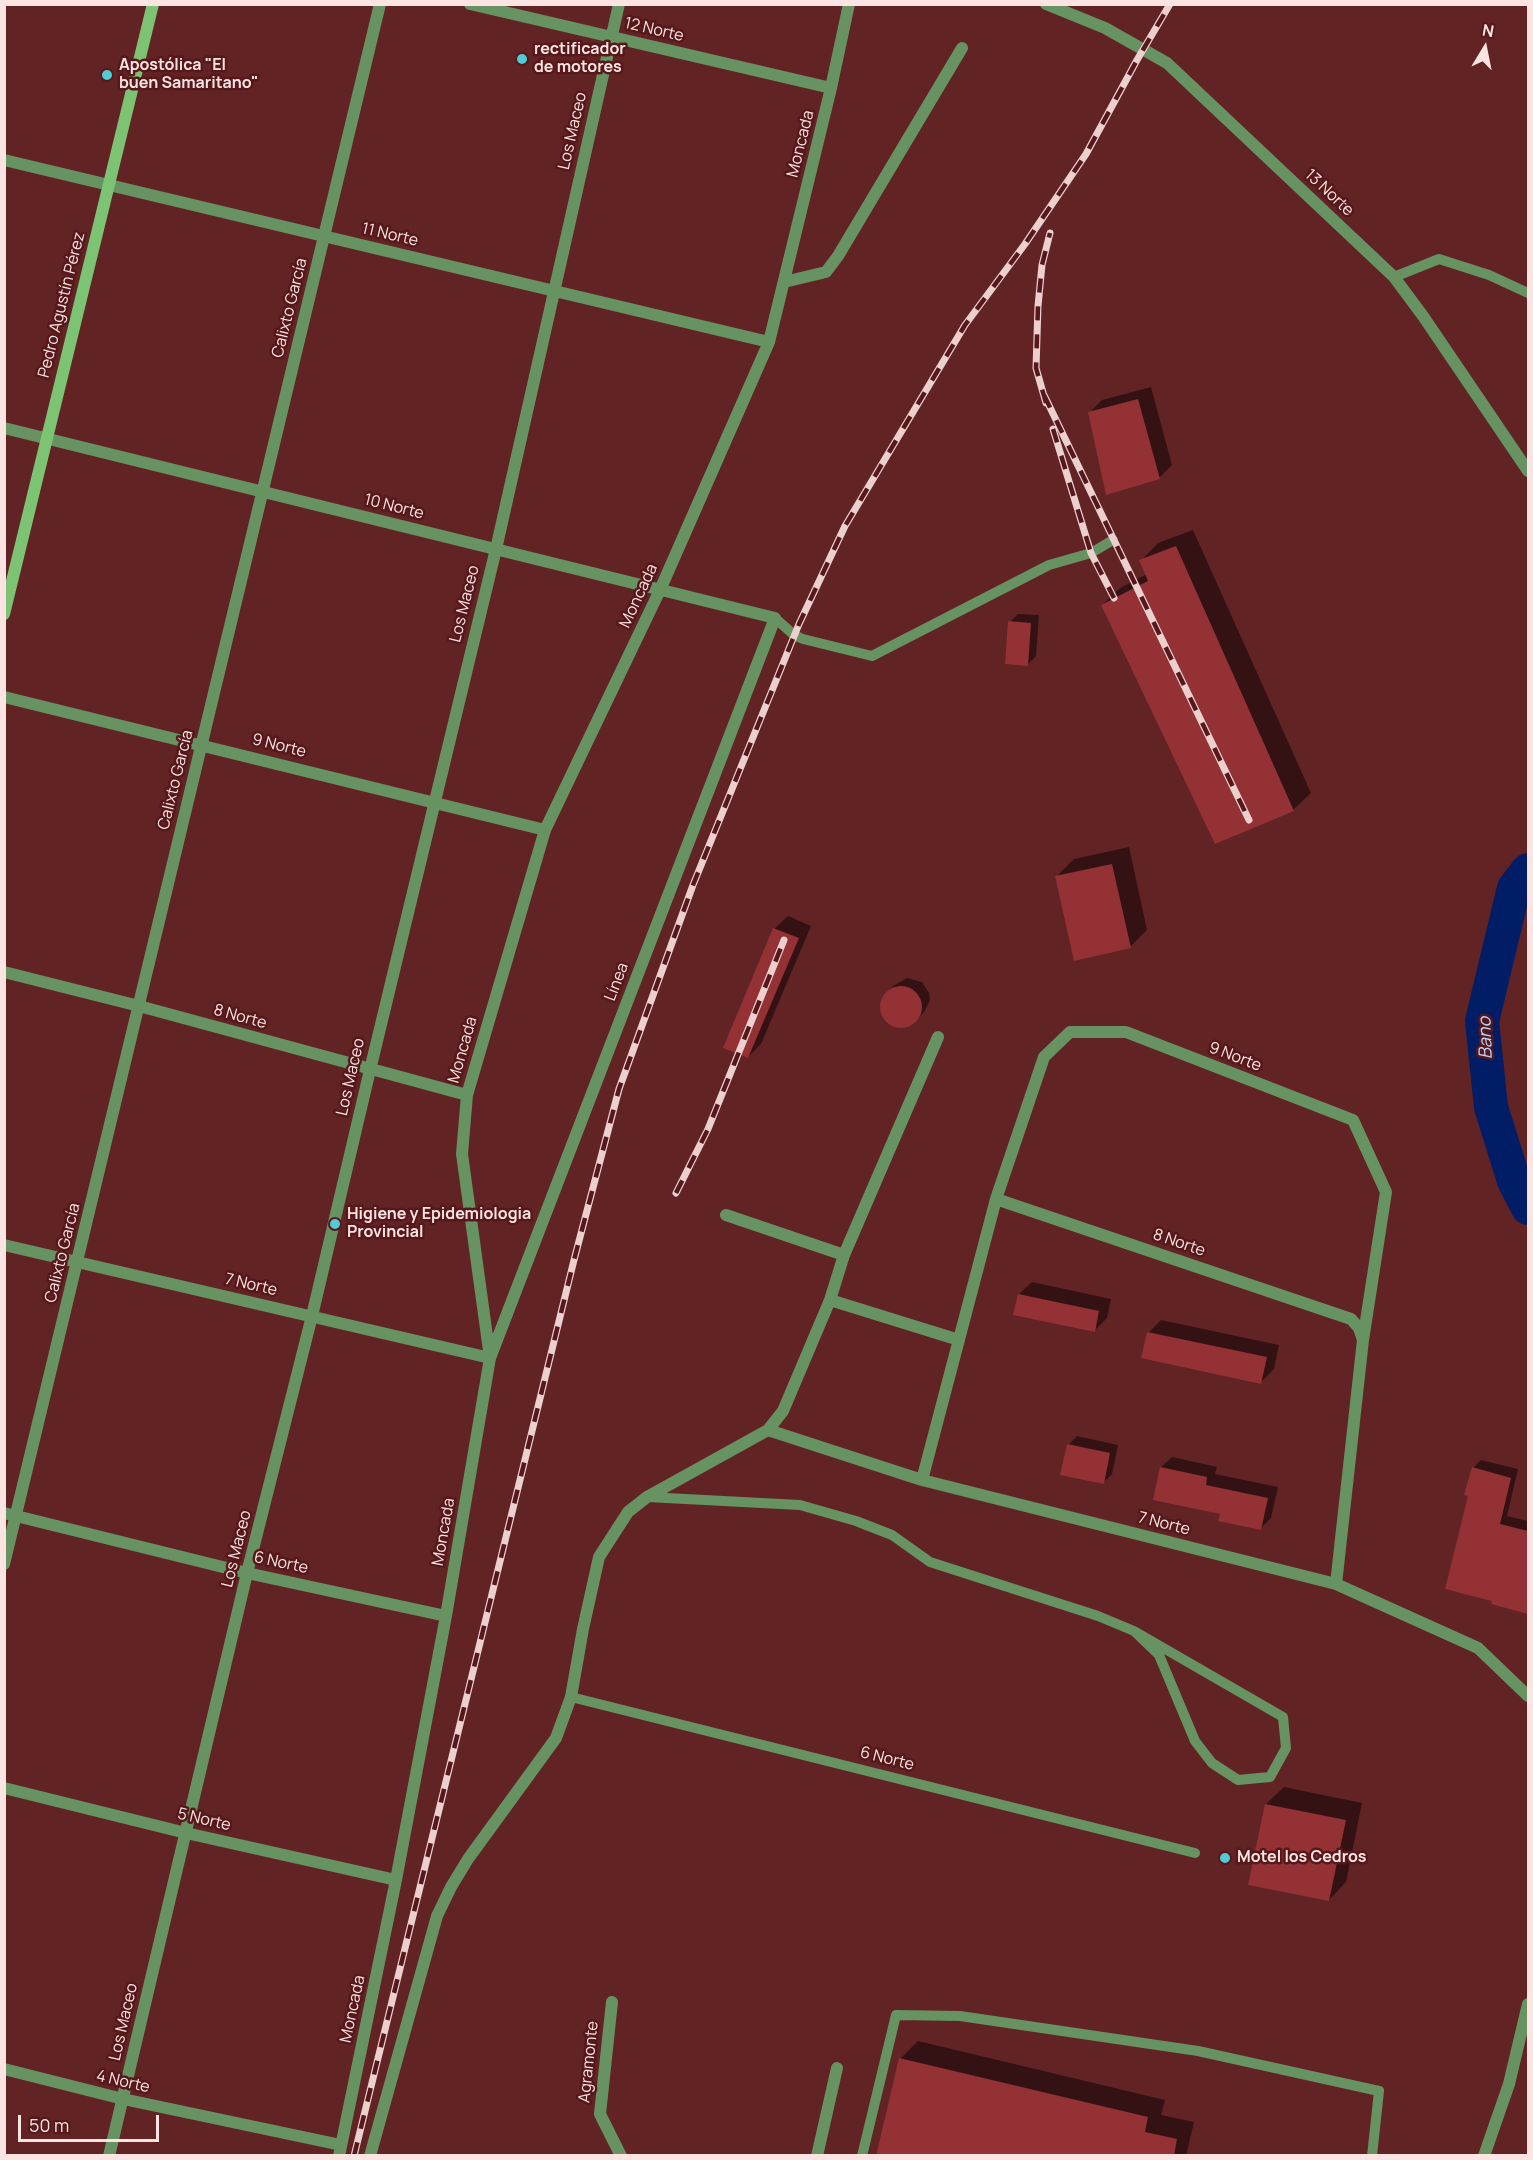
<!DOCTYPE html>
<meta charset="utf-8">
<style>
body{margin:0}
#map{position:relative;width:1533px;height:2160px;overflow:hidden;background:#622325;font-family:Manrope,sans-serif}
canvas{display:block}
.frame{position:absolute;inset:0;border:6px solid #fce4e2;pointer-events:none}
.north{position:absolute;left:1455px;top:18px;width:60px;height:60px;-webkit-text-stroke:4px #56181b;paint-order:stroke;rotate:10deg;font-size:16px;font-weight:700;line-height:24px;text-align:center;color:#fce4e2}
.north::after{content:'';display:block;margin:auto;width:21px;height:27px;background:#fce4e2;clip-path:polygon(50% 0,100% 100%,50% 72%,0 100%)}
.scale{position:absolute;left:18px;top:2115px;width:141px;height:27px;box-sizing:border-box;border:3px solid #fce4e2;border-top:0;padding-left:8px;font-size:18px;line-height:21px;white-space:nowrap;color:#fce4e2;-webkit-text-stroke:4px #56181b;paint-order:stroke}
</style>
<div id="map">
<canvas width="1533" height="2160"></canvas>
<div class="frame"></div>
<div class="north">N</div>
<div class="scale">50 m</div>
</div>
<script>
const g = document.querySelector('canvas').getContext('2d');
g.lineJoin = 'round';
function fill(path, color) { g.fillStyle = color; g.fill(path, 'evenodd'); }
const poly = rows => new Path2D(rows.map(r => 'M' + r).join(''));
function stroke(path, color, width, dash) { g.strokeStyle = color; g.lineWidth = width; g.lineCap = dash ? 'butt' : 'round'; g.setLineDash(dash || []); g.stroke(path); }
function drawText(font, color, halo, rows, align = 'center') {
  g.font = font + ' Manrope,sans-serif'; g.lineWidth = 5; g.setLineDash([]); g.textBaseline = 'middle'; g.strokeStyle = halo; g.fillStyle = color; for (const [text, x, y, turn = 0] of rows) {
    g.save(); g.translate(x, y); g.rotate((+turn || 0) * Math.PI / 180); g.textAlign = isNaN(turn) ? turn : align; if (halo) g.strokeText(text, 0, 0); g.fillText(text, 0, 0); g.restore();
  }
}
fill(poly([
 [1151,387,1172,465,1159,478,1089,413,1102,400],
 [1193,530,1311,793,1293,810,1102,605,1120,588,1147,574,1141,561,1158,543],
 [1018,614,1039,615,1036,656,1027,665,1010,622],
 [1129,847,1147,930,1130,947,1056,877,1074,859],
 [788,916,811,926,761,1044,748,1057,725,1047,775,928],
 [907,978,922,982,929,993,930,1000,924,1012,915,1021,911,1024,899,1027,889,1023,882,1015,881,1009,884,995,893,986],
 [1032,1282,1111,1299,1107,1318,1094,1331,1019,1294],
 [1161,1320,1279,1345,1274,1369,1261,1382,1148,1333],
 [1077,1436,1118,1445,1112,1474,1103,1483,1068,1445],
 [1172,1457,1217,1467,1215,1474,1278,1487,1271,1518,1260,1529,1221,1513,1161,1467],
 [1481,1460,1518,1469,1507,1516,1528,1521,1528,1612,1470,1495,1473,1468],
 [1284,1787,1362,1803,1346,1882,1329,1900,1266,1804],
 [918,2041,1165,2100,1161,2115,1194,2122,1186,2156,878,2156,900,2059]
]), '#0007');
stroke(poly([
 [1528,870,1514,888,1482,1021,1491,1107,1514,1181,1528,1208]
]), '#001d65', 34);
fill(poly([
 [1138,399,1160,479,1106,495,1088,412],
 [1176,546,1294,811,1215,844,1101,605,1148,581,1139,560],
 [1008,621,1031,623,1028,666,1005,664],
 [1112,864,1131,948,1074,961,1055,876],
 [773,928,799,938,748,1058,723,1048],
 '880 1007a21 21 0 1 1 42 0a21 21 0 1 1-42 0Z',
 [1018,1294,1099,1311,1095,1332,1013,1315],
 [1147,1332,1267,1357,1261,1384,1141,1358],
 [1067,1444,1110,1453,1104,1484,1060,1475],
 [1160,1467,1207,1477,1206,1485,1268,1498,1261,1530,1218,1521,1220,1514,1153,1500],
 [1472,1467,1511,1478,1500,1524,1528,1531,1528,1614,1491,1604,1492,1601,1445,1589,1468,1496,1464,1495],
 [1265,1804,1346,1820,1329,1901,1248,1885],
 [899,2058,1148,2117,1145,2132,1177,2139,1174,2156,876,2156]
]), '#933135');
stroke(poly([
 [1394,277,1439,259,1489,275,1528,293],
 [775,618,794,635,803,639,872,656,1049,565,1091,553,1113,540],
 [647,1497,800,1505,856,1521,892,1535,930,1562,1098,1616,1134,1631,1159,1655,1195,1741,1212,1763,1238,1780,1270,1777,1286,1748,1283,1717,1134,1631],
 [571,1697,1195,1853],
 [862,2156,896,2015,960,2016,1198,2051,1379,2091,1372,2156]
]), '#679261', 10);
stroke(poly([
 [470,4,831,88],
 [1046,4,1105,28,1167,63,1394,277,1423,316,1528,471],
 [4,160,769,342],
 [784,282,826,272,838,256,962,48],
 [4,428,775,618,490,1358,4,1245],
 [4,697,545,830],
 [4,972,139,1006,467,1095],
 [996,1199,1351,1319,1359,1328,1363,1340,1336,1584],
 [726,1215,844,1255],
 [830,1300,959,1340],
 [768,1430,922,1480,1336,1584,1478,1648,1528,1696],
 [922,1480,996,1199,1044,1057,1070,1032,1126,1032,1353,1120,1386,1192,1363,1340],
 [4,1513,247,1573,446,1616],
 [4,1564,380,4],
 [4,1788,186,1833,396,1880],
 [612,2002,600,2114,621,2156],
 [4,2069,123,2099,341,2145],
 [109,2156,247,1573,312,1316,370,1070,496,549,619,4],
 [339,2156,396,1880,446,1616,490,1358,462,1154,467,1095,545,830,660,590,769,342,831,88,849,4],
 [370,2156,437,1916,451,1887,468,1859,556,1738,571,1697,583,1629,599,1557,628,1512,647,1497,768,1430,783,1411,830,1300,844,1255,938,1037],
 [817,2156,837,2068],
 [1484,2156,1509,2084,1528,2004]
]), '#679261', 12);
stroke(poly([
 [4,614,153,4]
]), '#7dc374', 12);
const rail = poly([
 [1044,395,1249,820],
 [1046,403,1036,368,1038,306,1042,265,1050,233],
 [1053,429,1091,553,1114,598],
 [676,1193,708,1129,784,940],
 [354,2156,574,1260,619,1089,693,885,799,624,845,526,965,325,1025,244,1086,154,1137,60,1170,4]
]);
stroke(rail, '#ecd0ce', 7);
stroke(rail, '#56181b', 4.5, [14]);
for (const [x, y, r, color] of [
 [522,59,6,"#51ccd4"],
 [107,75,6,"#51ccd4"],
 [335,1224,6,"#51ccd4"],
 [1225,1858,6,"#51ccd4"]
]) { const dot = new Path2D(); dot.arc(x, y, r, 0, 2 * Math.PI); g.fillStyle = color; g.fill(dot); stroke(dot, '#56181b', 2); }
drawText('16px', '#fce4e2', '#56181b', [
 ["12 Norte",654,30,13],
 ["Los Maceo",573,131,-77],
 ["Moncada",801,144,-76],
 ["13 Norte",1329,193,43],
 ["11 Norte",390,235,13],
 ["Pedro Agustín Pérez",62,305,-76],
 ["Calixto García",290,308,-76],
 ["10 Norte",394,507,14],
 ["Moncada",639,596,-65],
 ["Los Maceo",465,604,-76],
 ["9 Norte",279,746,14],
 ["Calixto García",176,780,-76],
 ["Línea",617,982,-69],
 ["8 Norte",240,1017,15],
 ["Moncada",463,1050,-74],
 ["9 Norte",1235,1057,21],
 ["Los Maceo",351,1077,-77],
 ["8 Norte",1179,1243,19],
 ["Calixto García",63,1253,-76],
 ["7 Norte",251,1285,13],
 ["7 Norte",1164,1524,14],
 ["Moncada",444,1532,-80],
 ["Los Maceo",237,1549,-76],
 ["6 Norte",281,1563,12],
 ["6 Norte",887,1759,14],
 ["5 Norte",204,1820,13],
 ["Moncada",353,2009,-78],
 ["Los Maceo",124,2022,-77],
 ["Agramonte",589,2062,-84],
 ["4 Norte",123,2082,13]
]);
drawText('bold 16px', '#fce4e2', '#56181b', [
 ["rectificador",534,50],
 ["de motores",534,68],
 ["Apostólica \"El",119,66],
 ["buen Samaritano\"",119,84],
 ["Higiene y Epidemiologia",347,1215],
 ["Provincial",347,1233],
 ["Motel los Cedros",1237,1858]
], 'left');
drawText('italic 18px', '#bbd3fe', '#56181b', [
 ["Bano",1486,1038,-92]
]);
</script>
